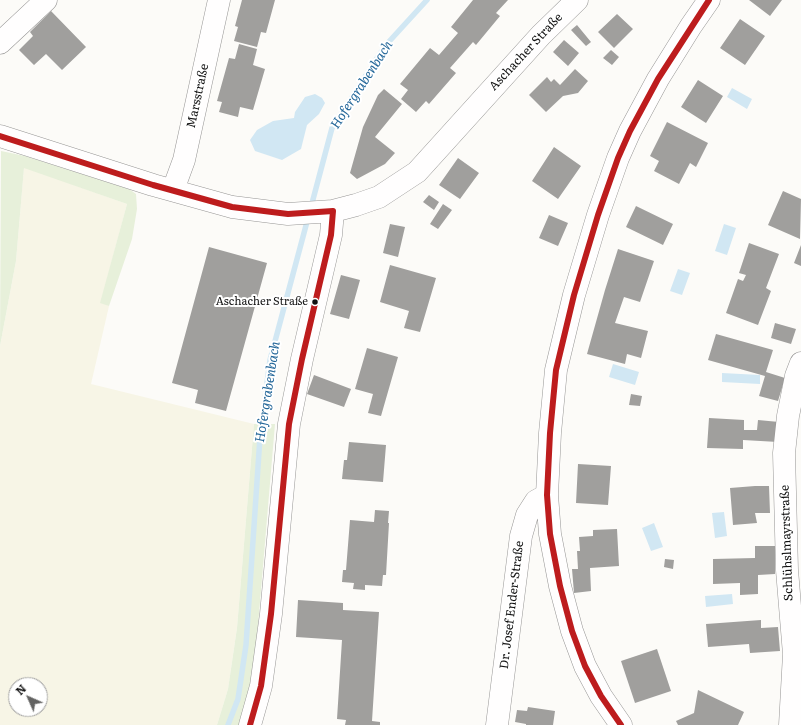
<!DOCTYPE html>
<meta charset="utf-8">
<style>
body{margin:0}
#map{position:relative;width:801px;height:725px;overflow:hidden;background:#fcfbf8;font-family:Literata,serif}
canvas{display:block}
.north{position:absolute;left:8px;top:677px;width:40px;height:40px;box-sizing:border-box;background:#fff;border:1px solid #a0a0a0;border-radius:50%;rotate:315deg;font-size:11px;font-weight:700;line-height:16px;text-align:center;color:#111}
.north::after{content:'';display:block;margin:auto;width:14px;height:18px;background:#636362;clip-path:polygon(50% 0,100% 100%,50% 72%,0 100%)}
</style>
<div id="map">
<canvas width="801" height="725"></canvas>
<div class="north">N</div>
</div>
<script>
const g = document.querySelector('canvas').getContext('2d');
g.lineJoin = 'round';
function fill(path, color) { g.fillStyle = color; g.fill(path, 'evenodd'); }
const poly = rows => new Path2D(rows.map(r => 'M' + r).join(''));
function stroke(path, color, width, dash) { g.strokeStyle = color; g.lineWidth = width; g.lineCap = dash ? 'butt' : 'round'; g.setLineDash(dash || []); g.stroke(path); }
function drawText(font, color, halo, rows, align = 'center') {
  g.font = font + ' Literata,serif'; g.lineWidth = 4; g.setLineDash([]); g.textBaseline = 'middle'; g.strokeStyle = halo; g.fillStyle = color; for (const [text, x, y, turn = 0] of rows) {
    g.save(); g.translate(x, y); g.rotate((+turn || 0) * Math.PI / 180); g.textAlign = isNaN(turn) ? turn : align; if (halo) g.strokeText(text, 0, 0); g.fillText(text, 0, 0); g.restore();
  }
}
fill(poly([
 [24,167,127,204,101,302,109,306,91,384,254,424,237,628,228,689,217,725,0,725,0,346,16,261],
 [16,685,40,685,40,709,16,709]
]), '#f7f5e6');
fill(poly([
 [1,151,25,156,129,189,136,194,137,209,132,239,109,306,100,303,127,204,24,168,16,261,0,346],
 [254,424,275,424,255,661,246,708,240,725,217,725,228,689,237,628]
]), '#e7f0da');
fill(poly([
 [732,88,752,99,747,109,727,97],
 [315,94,322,98,325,103,319,114,307,125,301,149,282,160,255,151,250,140,257,130,273,121,294,118,295,112,305,97],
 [724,224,736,228,727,255,715,251],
 [678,269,690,273,682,295,670,291],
 [613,364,639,372,635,385,609,377],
 [722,373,760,375,760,384,722,382],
 [724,512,727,536,715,538,712,513],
 [654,523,663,547,651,551,642,528],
 [732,594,733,604,706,607,705,596]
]), '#d1e7f3');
stroke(poly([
 [311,207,332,128,385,46,427,0],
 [228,725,238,699,246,645,260,437,270,360,308,218]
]), '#d1e7f3', 5.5);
fill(poly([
 [242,0,275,0,266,33,261,32,257,47,234,41,238,27,235,26],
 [473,0,508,0,496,13,500,16,476,45,473,42,450,68,456,73,429,104,426,101,416,112,401,99,408,90,400,84,430,48,439,55,458,33,451,27],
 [749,0,782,0,770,16],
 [51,11,86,47,62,70,46,54,34,65,19,50,33,36,30,32],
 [617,14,633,29,614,48,598,32],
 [740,19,765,36,745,65,720,48],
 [577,25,591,42,586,46,571,30],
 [564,40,579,53,568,66,553,52],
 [239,44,257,49,253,65,265,69,253,110,240,107,238,117,219,112,222,102,217,101,229,58,235,59],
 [611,50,619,57,612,65,603,58],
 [575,69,588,81,578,93,563,96,546,112,529,95,547,77,551,82,554,79,560,85],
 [698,80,723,96,706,123,681,107],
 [384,89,402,104,375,137,395,153,385,164,357,179,350,173,363,127,378,95],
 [667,122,708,143,696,167,690,163,679,184,654,171,659,161,650,156],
 [554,147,581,166,558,199,532,181],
 [458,158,479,173,460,199,439,185],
 [783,191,801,199,800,239,768,225],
 [429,195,439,202,434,210,423,202],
 [443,204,452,210,438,229,430,224],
 [636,206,673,224,663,245,626,227],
 [549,215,568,223,558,246,539,238],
 [390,224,405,227,398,257,383,253],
 [749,243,779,254,766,288,771,291,758,325,726,313,738,279,743,281,746,275,739,273],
 [801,245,801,266,794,263],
 [209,247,267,263,226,411,195,403,198,390,172,383],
 [618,249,654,261,640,302,624,297,615,323,648,331,641,358,627,354,625,364,587,354,605,290],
 [390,265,436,278,420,332,404,328,409,311,380,302],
 [341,275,360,280,349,319,330,314],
 [775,323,796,329,791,344,771,338],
 [716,334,773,350,766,372,785,378,778,401,759,396,765,376,708,360],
 [367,348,398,357,381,416,368,413,373,394,355,389],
 [314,375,351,389,344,407,307,394],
 [631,394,642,396,640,406,629,405],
 [709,418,744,420,744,430,757,430,758,420,779,422,778,442,743,440,743,449,707,448],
 [349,442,386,445,383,482,342,479,344,460,347,460],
 [578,464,611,466,608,505,576,503],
 [755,486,769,486,770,513,755,513,757,523,733,525,730,488],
 [375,510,389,511,388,523,389,523,386,575,383,575,382,586,365,585,365,590,353,589,354,583,342,582,343,570,346,570,350,520,374,522],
 [617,529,619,566,590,568,591,591,574,593,572,569,578,569,577,551,580,551,579,537,593,536,593,530],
 [755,546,775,546,775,574,758,575,758,594,740,595,740,583,713,584,713,559,755,558],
 [665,559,674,560,673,569,664,567],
 [298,600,343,603,343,610,379,612,372,721,380,722,380,725,345,725,346,720,337,719,342,640,296,637],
 [761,620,761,628,778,627,780,651,750,653,749,644,708,647,706,624],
 [657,649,671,691,635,703,621,661],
 [698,690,744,712,738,725,678,725,676,721,694,713],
 [528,707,555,711,553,725,526,725,526,724,515,722,517,710,527,711]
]), '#a09f9d');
const minor = poly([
 [0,43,46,0],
 [0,136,153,185,232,207,288,214,333,211,356,205,379,197,417,172,541,35,577,0],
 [173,190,184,160,219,0],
 [250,725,261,686,271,614,289,424,302,359,331,235,333,211],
 [497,725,521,536,527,515,536,501,547,495],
 [621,725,601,696,585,666,572,631,560,586,550,534,547,495,550,433,556,370,574,295,598,215,618,158,630,131,658,79,691,26,709,0],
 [790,725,794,654,787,570,784,453,788,416,796,376,801,363]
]);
stroke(minor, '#979695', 23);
stroke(minor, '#fffefe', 22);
stroke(poly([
 [0,136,153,185,232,207,288,214,333,211,331,235,302,359,289,424,271,614,261,686,250,725],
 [621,725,601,696,585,666,572,631,560,586,550,534,547,495,550,433,556,370,574,295,598,215,618,158,630,131,658,79,709,0]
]), '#bd1c1d', 6);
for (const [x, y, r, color] of [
 [315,302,3.5,"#111"]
]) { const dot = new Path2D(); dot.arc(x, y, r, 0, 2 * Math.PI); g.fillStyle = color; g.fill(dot); stroke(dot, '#fff', 1.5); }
drawText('11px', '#111', '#fff', [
 ["Aschacher Straße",308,302]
], 'right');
drawText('12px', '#111', '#fff', [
 ["Aschacher Straße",526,52,-47],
 ["Marsstraße",198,96,-78],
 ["Schlühslmayrstraße",787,543,-92],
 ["Dr. Josef Ender-Straße",512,605,-83]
]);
drawText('italic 13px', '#246799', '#fff', [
 ["Hofergrabenbach",362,85,-57],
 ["Hofergrabenbach",268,392,-81]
]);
</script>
